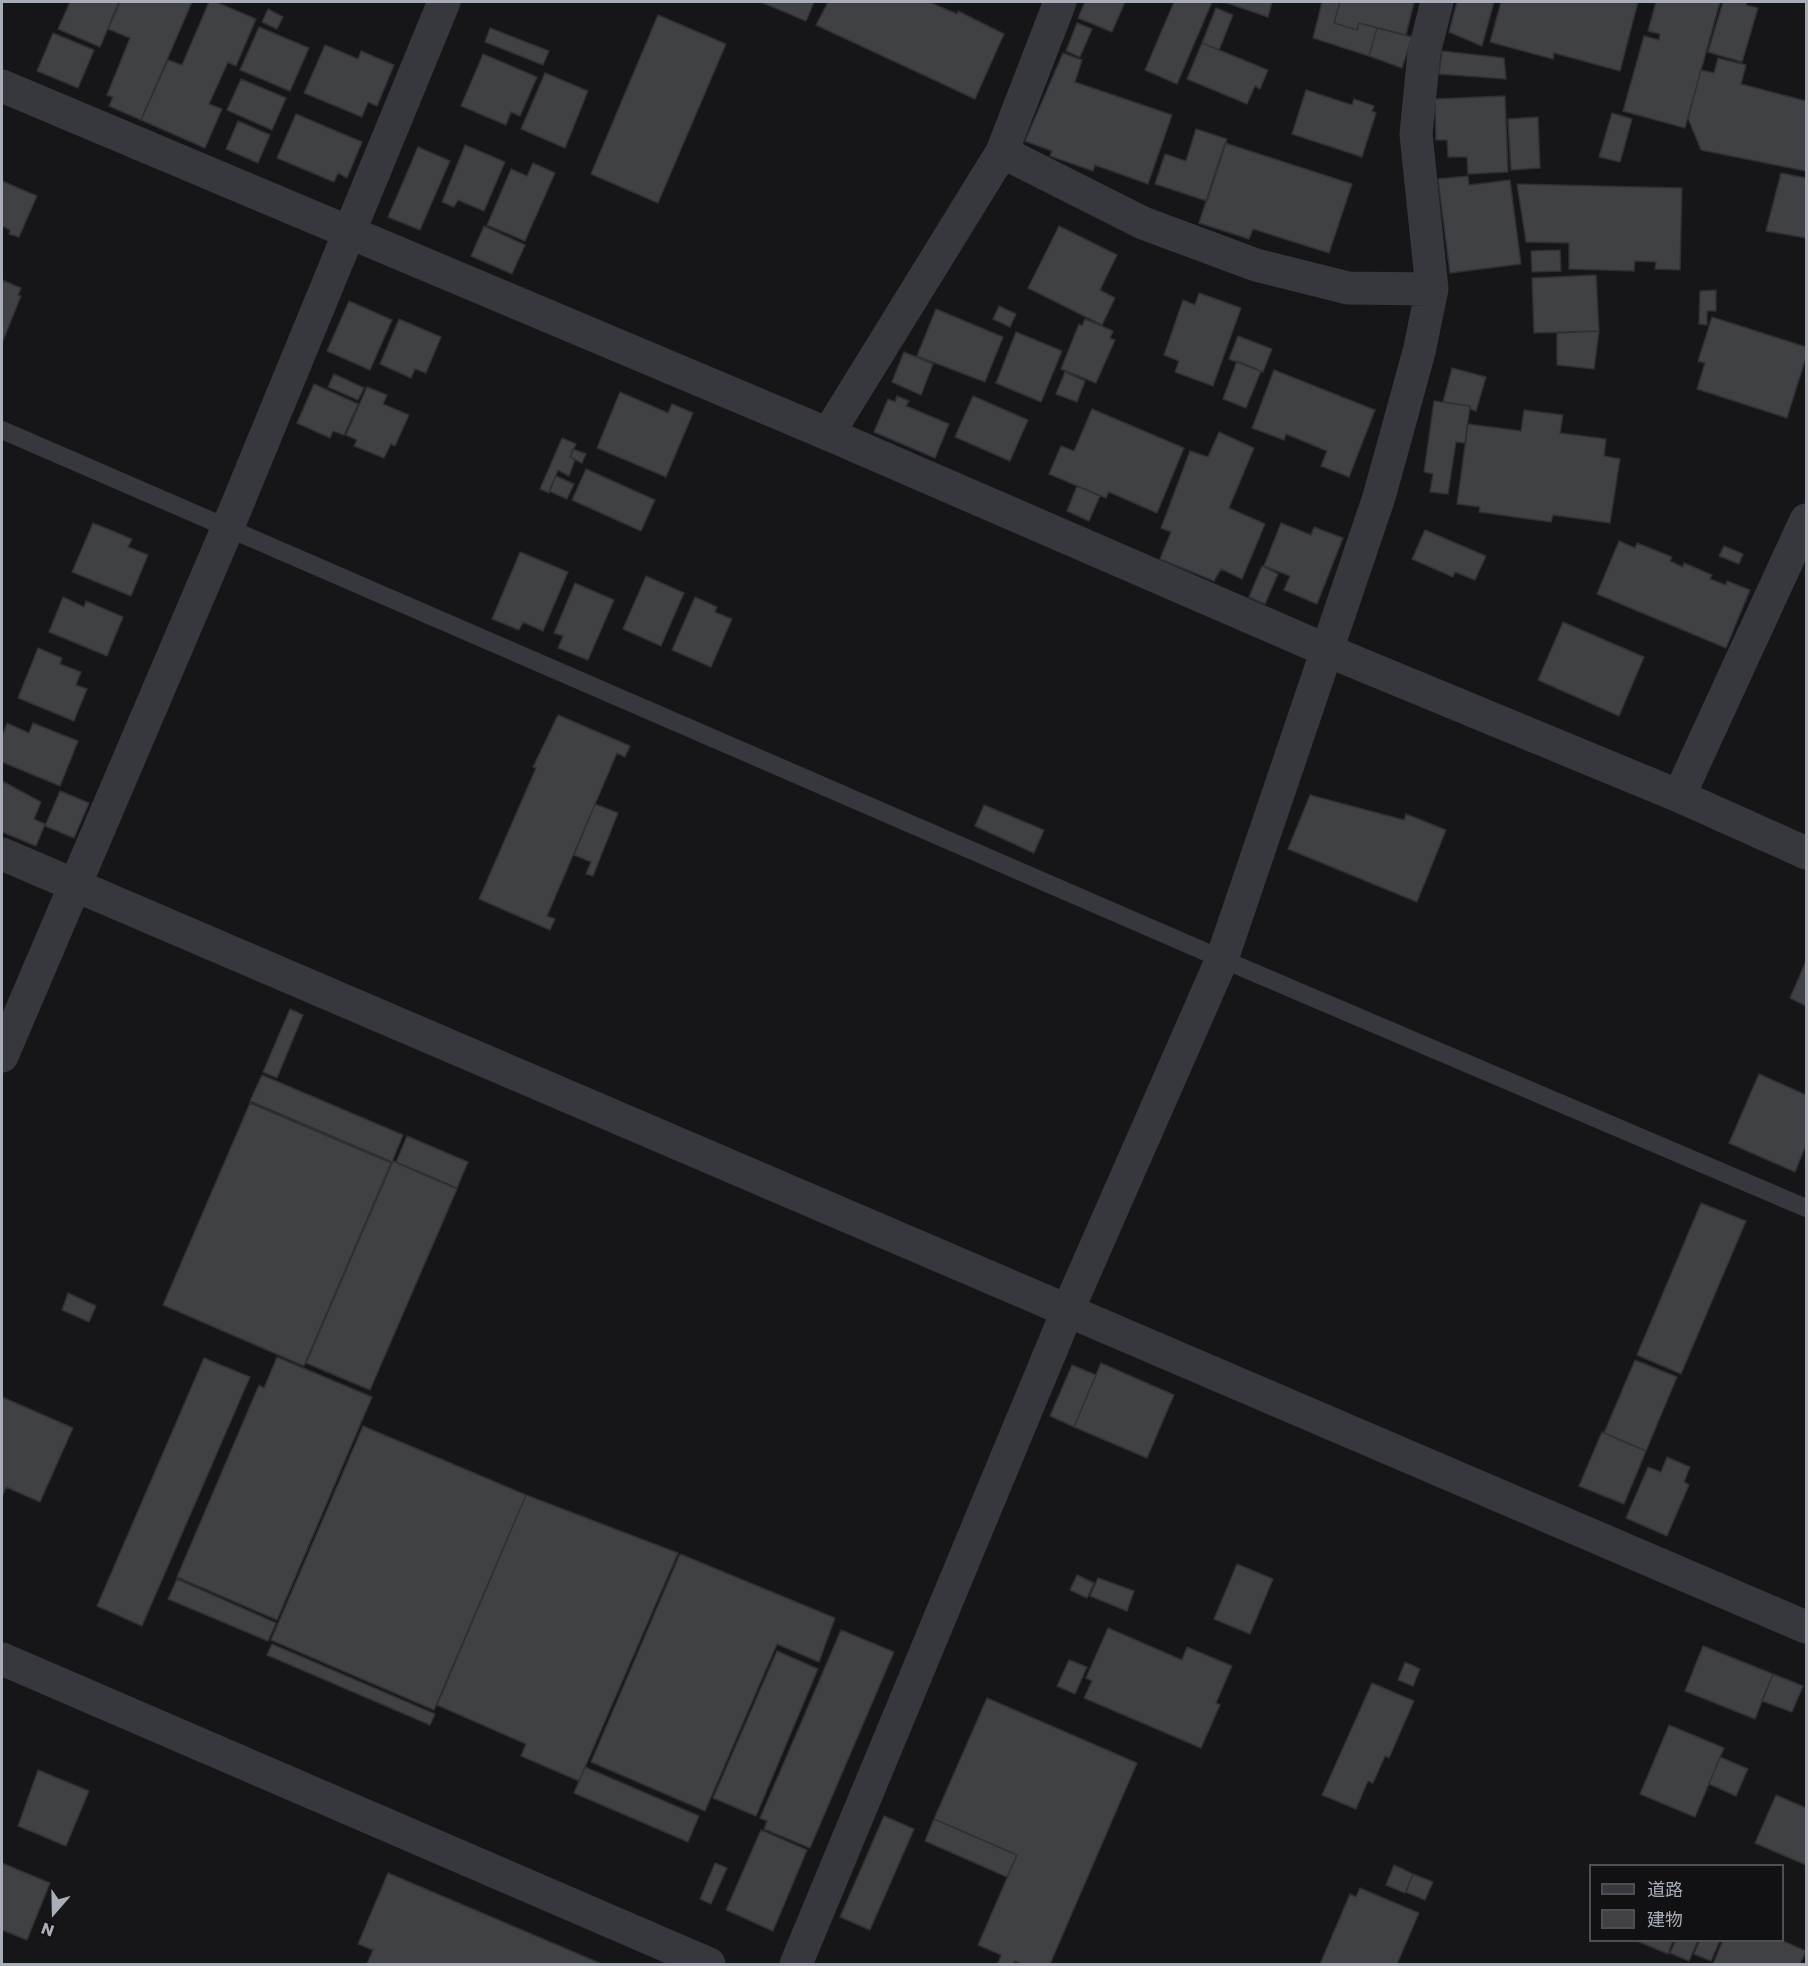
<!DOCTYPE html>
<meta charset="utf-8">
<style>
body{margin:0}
#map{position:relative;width:1808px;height:1966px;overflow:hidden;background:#161618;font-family:Poppins,"Noto Sans JP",sans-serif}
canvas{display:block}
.frame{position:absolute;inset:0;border:3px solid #a8adb8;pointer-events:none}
.legend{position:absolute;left:1589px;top:1864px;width:195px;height:78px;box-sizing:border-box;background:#111113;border:2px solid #4d4f55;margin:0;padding:8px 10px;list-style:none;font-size:18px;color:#a8adb8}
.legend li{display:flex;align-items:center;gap:12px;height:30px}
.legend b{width:30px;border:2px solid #4d4f55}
.north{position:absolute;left:24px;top:1882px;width:60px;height:60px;-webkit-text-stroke:4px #111113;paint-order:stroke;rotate:200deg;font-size:16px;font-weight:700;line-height:24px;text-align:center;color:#a8adb8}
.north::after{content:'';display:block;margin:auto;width:21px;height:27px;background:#a8adb8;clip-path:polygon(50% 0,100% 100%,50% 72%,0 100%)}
</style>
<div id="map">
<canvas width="1808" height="1966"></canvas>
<div class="frame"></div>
<ul class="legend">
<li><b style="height:8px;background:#37383d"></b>道路</li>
<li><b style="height:16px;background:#404145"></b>建物</li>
</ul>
<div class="north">N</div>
</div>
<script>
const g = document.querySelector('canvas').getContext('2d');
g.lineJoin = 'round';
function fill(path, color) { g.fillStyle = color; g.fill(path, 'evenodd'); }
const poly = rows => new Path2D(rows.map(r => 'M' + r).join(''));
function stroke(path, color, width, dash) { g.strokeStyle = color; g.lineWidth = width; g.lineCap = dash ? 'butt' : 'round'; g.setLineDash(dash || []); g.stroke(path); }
const building = poly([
 [70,2,119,2,100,47,58,29,70,2],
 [120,2,192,2,141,120,109,106,113,97,107,95,130,38,108,29,120,2],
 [209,2,216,2,256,19,236,66,228,62,209,104,222,109,205,148,141,120,168,60,182,65,209,2],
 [761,2,814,2,806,21,761,2],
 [828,2,929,2,957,14,958,11,1004,34,975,99,816,25,828,2],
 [1085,2,1125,2,1112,32,1078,18,1085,2],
 [1174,2,1212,2,1177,84,1145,70,1174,2],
 [1224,2,1272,2,1268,17,1224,2],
 [1322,2,1340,2,1334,23,1357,30,1359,23,1377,28,1369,56,1313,38,1322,2],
 [1340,2,1414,2,1406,35,1359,23,1357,30,1334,23,1340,2],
 [1457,2,1494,2,1482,46,1449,32,1457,2],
 [1501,2,1638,2,1620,71,1554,53,1553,59,1490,42,1501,2],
 [1656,2,1720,2,1685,128,1623,111,1644,36,1659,40,1660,34,1648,31,1656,2],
 [1723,2,1747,2,1746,5,1758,8,1742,62,1708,52,1723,2],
 [1216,8,1233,15,1219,50,1202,43,1216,8],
 [268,9,283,17,277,29,262,22,268,9],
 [658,15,726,44,658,203,591,174,658,15],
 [1077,23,1092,29,1080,57,1066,51,1077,23],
 [259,27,309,48,290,91,240,70,259,27],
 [490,28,549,51,543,65,485,42,490,28],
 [1377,28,1412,37,1402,68,1369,56,1377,28],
 [53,33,94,50,78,88,37,71,53,33],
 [1202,43,1268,70,1260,89,1255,86,1247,104,1187,79,1202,43],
 [325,45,358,59,361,51,394,65,377,106,368,102,362,117,304,93,325,45],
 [1442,51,1504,58,1506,79,1439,74,1442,51],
 [1063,53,1082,60,1075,82,1172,115,1148,184,1095,165,1093,171,1050,156,1052,151,1025,141,1063,53],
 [483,54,537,77,520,116,511,112,506,125,461,106,483,54],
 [1718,58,1746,65,1741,84,1806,101,1806,171,1701,150,1688,118,1701,70,1714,73,1718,58],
 [545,73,588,91,565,148,521,129,545,73],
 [241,79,286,98,272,130,227,110,241,79],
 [1306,90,1352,105,1354,99,1374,106,1372,111,1376,113,1362,157,1292,134,1306,90],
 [1505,96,1508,172,1468,174,1467,157,1448,157,1447,140,1436,140,1435,99,1505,96],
 [1612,113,1632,119,1620,162,1599,157,1612,113],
 [296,114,362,142,347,178,338,173,334,182,277,158,296,114],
 [1538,117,1540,168,1511,170,1508,119,1538,117],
 [238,121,270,135,258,163,226,149,238,121],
 [1196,129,1227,139,1207,201,1155,184,1165,154,1186,161,1196,129],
 [1225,143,1352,184,1329,253,1253,229,1249,239,1199,223,1225,143],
 [465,145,505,162,484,211,458,200,454,207,442,202,465,145],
 [418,147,450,161,420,230,388,217,418,147],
 [533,163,555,173,525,241,487,225,511,169,527,176,533,163],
 [1781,173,1806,178,1806,238,1766,231,1781,173],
 [1468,176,1469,185,1510,180,1521,264,1450,273,1438,179,1468,176],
 [2,181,37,196,19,237,9,234,10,230,2,226,2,181],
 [1517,184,1682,188,1680,270,1655,269,1656,262,1635,261,1634,271,1569,269,1569,243,1526,242,1517,184],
 [484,226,525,245,512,274,471,256,484,226],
 [1059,226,1117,255,1100,290,1115,298,1102,325,1028,288,1059,226],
 [1560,250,1561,271,1532,272,1531,251,1560,250],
 [1596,275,1599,331,1534,333,1532,278,1596,275],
 [2,280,21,288,18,295,21,296,2,343,2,280],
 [1716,290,1716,311,1707,311,1707,325,1699,324,1700,291,1716,290],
 [1199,293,1241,308,1213,386,1175,372,1179,361,1164,355,1183,300,1195,305,1199,293],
 [349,301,392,320,370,370,327,351,349,301],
 [999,306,1016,314,1010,327,993,319,999,306],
 [936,309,1003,337,985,382,917,356,936,309],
 [1712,317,1806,347,1806,357,1787,418,1697,389,1705,363,1698,361,1712,317],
 [399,319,441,337,426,373,415,369,411,378,380,364,399,319],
 [1085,319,1113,331,1110,338,1115,340,1096,383,1061,369,1079,324,1082,326,1085,319],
 [1599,331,1594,369,1557,365,1557,333,1599,331],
 [1016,332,1062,351,1041,402,996,383,1016,332],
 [1238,336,1272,349,1263,372,1229,359,1238,336],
 [904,352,933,364,921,395,892,382,904,352],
 [1237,361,1261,371,1246,408,1223,399,1237,361],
 [1452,368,1486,377,1476,411,1470,409,1470,406,1443,402,1452,368],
 [1274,370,1375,410,1349,477,1321,466,1327,451,1286,434,1284,440,1252,428,1274,370],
 [1065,372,1085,381,1077,402,1056,394,1065,372],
 [334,374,364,388,358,400,328,387,334,374],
 [314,384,358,404,344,435,333,431,330,438,297,423,314,384],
 [367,387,387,395,383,404,409,415,395,446,391,444,384,458,354,446,357,440,346,435,367,387],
 [620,392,668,413,672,404,693,413,666,477,597,448,620,392],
 [897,396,909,401,906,406,949,424,935,458,874,432,888,399,895,402,897,396],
 [973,396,1028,420,1010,461,955,437,973,396],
 [1434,401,1470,406,1465,443,1456,442,1448,494,1430,492,1433,474,1424,472,1434,401],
 [1092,409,1184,448,1157,513,1109,492,1106,498,1049,474,1061,446,1074,451,1092,409],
 [1524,410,1563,415,1560,433,1606,439,1604,456,1620,459,1610,523,1553,515,1551,522,1479,512,1480,507,1457,504,1468,424,1521,431,1524,410],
 [1219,432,1254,448,1229,508,1265,524,1242,579,1221,569,1214,581,1160,559,1171,532,1161,528,1190,451,1208,457,1219,432],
 [562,438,576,444,570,457,575,460,569,476,558,470,549,493,540,489,562,438],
 [573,449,586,454,582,463,570,457,573,449],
 [586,469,655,500,641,531,572,500,586,469],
 [556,476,574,484,567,499,549,491,556,476],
 [1077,486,1100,496,1089,521,1067,511,1077,486],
 [93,523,132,539,128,547,148,555,131,596,72,572,93,523],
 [1281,523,1311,535,1314,527,1343,538,1317,604,1284,590,1290,576,1264,566,1281,523],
 [1425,530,1486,556,1475,580,1455,572,1453,577,1412,559,1425,530],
 [1619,541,1635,548,1637,543,1672,557,1670,561,1683,567,1684,563,1712,575,1710,579,1726,585,1727,581,1750,590,1726,648,1597,594,1619,541],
 [1724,546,1743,554,1739,564,1719,556,1724,546],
 [520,552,568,572,543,631,523,622,519,630,492,619,520,552],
 [1262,566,1278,574,1265,604,1249,597,1262,566],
 [646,576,684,593,661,646,623,629,646,576],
 [575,583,614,600,588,660,558,648,563,636,554,633,575,583],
 [63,597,84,607,86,601,123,617,107,656,49,632,63,597],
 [695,597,717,607,715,612,732,619,711,667,672,650,695,597],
 [1563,622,1644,657,1619,716,1538,680,1563,622],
 [38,648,62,658,60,664,81,672,76,685,87,689,74,721,18,698,38,648],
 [558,715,630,746,625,757,617,753,547,916,555,919,550,930,479,899,536,768,533,767,558,715],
 [7,723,29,733,33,723,78,741,60,786,2,762,2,738,7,723],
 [2,781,41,802,34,819,45,824,36,846,2,832,2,781],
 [60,791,89,803,74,838,45,826,60,791],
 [1310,795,1404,820,1406,814,1446,830,1417,902,1288,849,1310,795],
 [595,804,618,813,593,876,586,874,591,862,574,855,595,804],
 [984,805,1044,830,1034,853,975,826,984,805],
 [1806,961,1806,1006,1790,998,1806,961],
 [290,1009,303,1015,277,1078,263,1072,290,1009],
 [1759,1074,1806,1095,1806,1145,1795,1172,1729,1143,1759,1074],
 [262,1075,403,1135,392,1162,250,1101,262,1075],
 [250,1103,391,1163,304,1366,163,1305,250,1103],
 [407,1136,468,1162,457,1188,396,1162,407,1136],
 [393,1161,457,1189,370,1390,306,1363,393,1161],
 [1701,1203,1746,1221,1681,1374,1637,1355,1701,1203],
 [68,1293,96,1306,89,1322,62,1310,68,1293],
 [277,1357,372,1397,277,1620,177,1577,259,1385,264,1388,277,1357],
 [204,1358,250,1377,142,1626,97,1606,204,1358],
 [1635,1360,1677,1377,1646,1451,1604,1433,1635,1360],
 [1101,1363,1174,1395,1147,1458,1074,1427,1101,1363],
 [1072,1365,1096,1375,1074,1427,1050,1416,1072,1365],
 [2,1397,73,1428,40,1502,6,1487,2,1497,2,1397],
 [363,1426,526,1495,434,1710,271,1640,363,1426],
 [1602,1432,1646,1451,1624,1504,1579,1486,1602,1432],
 [1667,1457,1690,1467,1684,1482,1689,1485,1667,1536,1626,1518,1648,1467,1661,1472,1667,1457],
 [526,1495,678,1553,579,1781,521,1756,526,1744,437,1705,526,1495],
 [680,1554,835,1618,819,1662,777,1644,705,1811,591,1762,680,1554],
 [1237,1564,1273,1579,1250,1634,1214,1619,1237,1564],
 [1077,1575,1094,1583,1087,1598,1070,1590,1077,1575],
 [1098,1578,1134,1591,1127,1611,1090,1596,1098,1578],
 [177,1579,276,1623,268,1641,168,1599,177,1579],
 [1108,1628,1182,1660,1187,1647,1232,1666,1216,1703,1220,1705,1201,1748,1084,1698,1092,1681,1086,1678,1108,1628],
 [841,1630,894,1652,810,1848,764,1829,767,1821,760,1818,841,1630],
 [272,1644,435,1714,430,1725,267,1655,272,1644],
 [1703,1646,1773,1674,1755,1719,1685,1691,1703,1646],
 [777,1651,818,1669,756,1816,713,1798,777,1651],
 [1069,1660,1087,1667,1075,1694,1057,1686,1069,1660],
 [1405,1662,1420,1669,1413,1686,1398,1680,1405,1662],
 [1773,1674,1803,1686,1792,1712,1762,1701,1773,1674],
 [1372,1683,1414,1701,1389,1758,1385,1756,1373,1783,1368,1781,1356,1809,1322,1795,1372,1683],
 [987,1698,1137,1763,1050,1964,1022,1964,1015,1961,1013,1964,1002,1964,998,1963,1001,1955,978,1945,1017,1855,934,1819,987,1698],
 [1669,1725,1724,1748,1695,1817,1640,1794,1669,1725],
 [1720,1757,1748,1769,1736,1796,1709,1784,1720,1757],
 [585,1767,699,1816,688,1842,574,1793,585,1767],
 [38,1770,89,1791,66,1846,18,1826,38,1770],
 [1776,1795,1806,1808,1806,1865,1755,1843,1776,1795],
 [884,1816,914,1829,870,1930,840,1917,884,1816],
 [934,1819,1017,1855,1007,1877,925,1841,934,1819],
 [761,1830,807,1850,773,1931,726,1910,761,1830],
 [2,1863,50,1883,27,1940,2,1930,2,1863],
 [715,1863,727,1868,711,1904,700,1899,715,1863],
 [1394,1865,1413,1874,1405,1893,1386,1885,1394,1865],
 [388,1873,602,1964,367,1964,373,1950,358,1944,388,1873],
 [1413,1874,1433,1882,1425,1900,1406,1892,1413,1874],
 [1360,1888,1419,1913,1397,1964,1320,1964,1350,1894,1356,1897,1360,1888],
 [1635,1940,1673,1940,1668,1954,1635,1940],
 [1676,1940,1698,1940,1689,1961,1670,1953,1676,1940],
 [1700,1940,1720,1940,1711,1961,1694,1954,1700,1940],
 [1723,1940,1781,1940,1806,1951,1800,1964,1713,1964,1723,1940]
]);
fill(building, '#404145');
stroke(building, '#303034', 1.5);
stroke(poly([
 [2,430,1222,959,1806,1208]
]), '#37383d', 18);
stroke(poly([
 [2,86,828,434,1326,650,1679,796,1806,853],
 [1002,152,1143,223,1256,265,1348,288,1432,289],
 [828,434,1002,152,1060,2],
 [1679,796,1806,520],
 [2,854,1806,1627],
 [2,1056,228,527,444,2],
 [2,1659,709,1964],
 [796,1964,1067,1312,1222,959,1379,497,1419,352,1432,289,1416,134,1424,53,1437,2]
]), '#37383d', 33);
</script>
